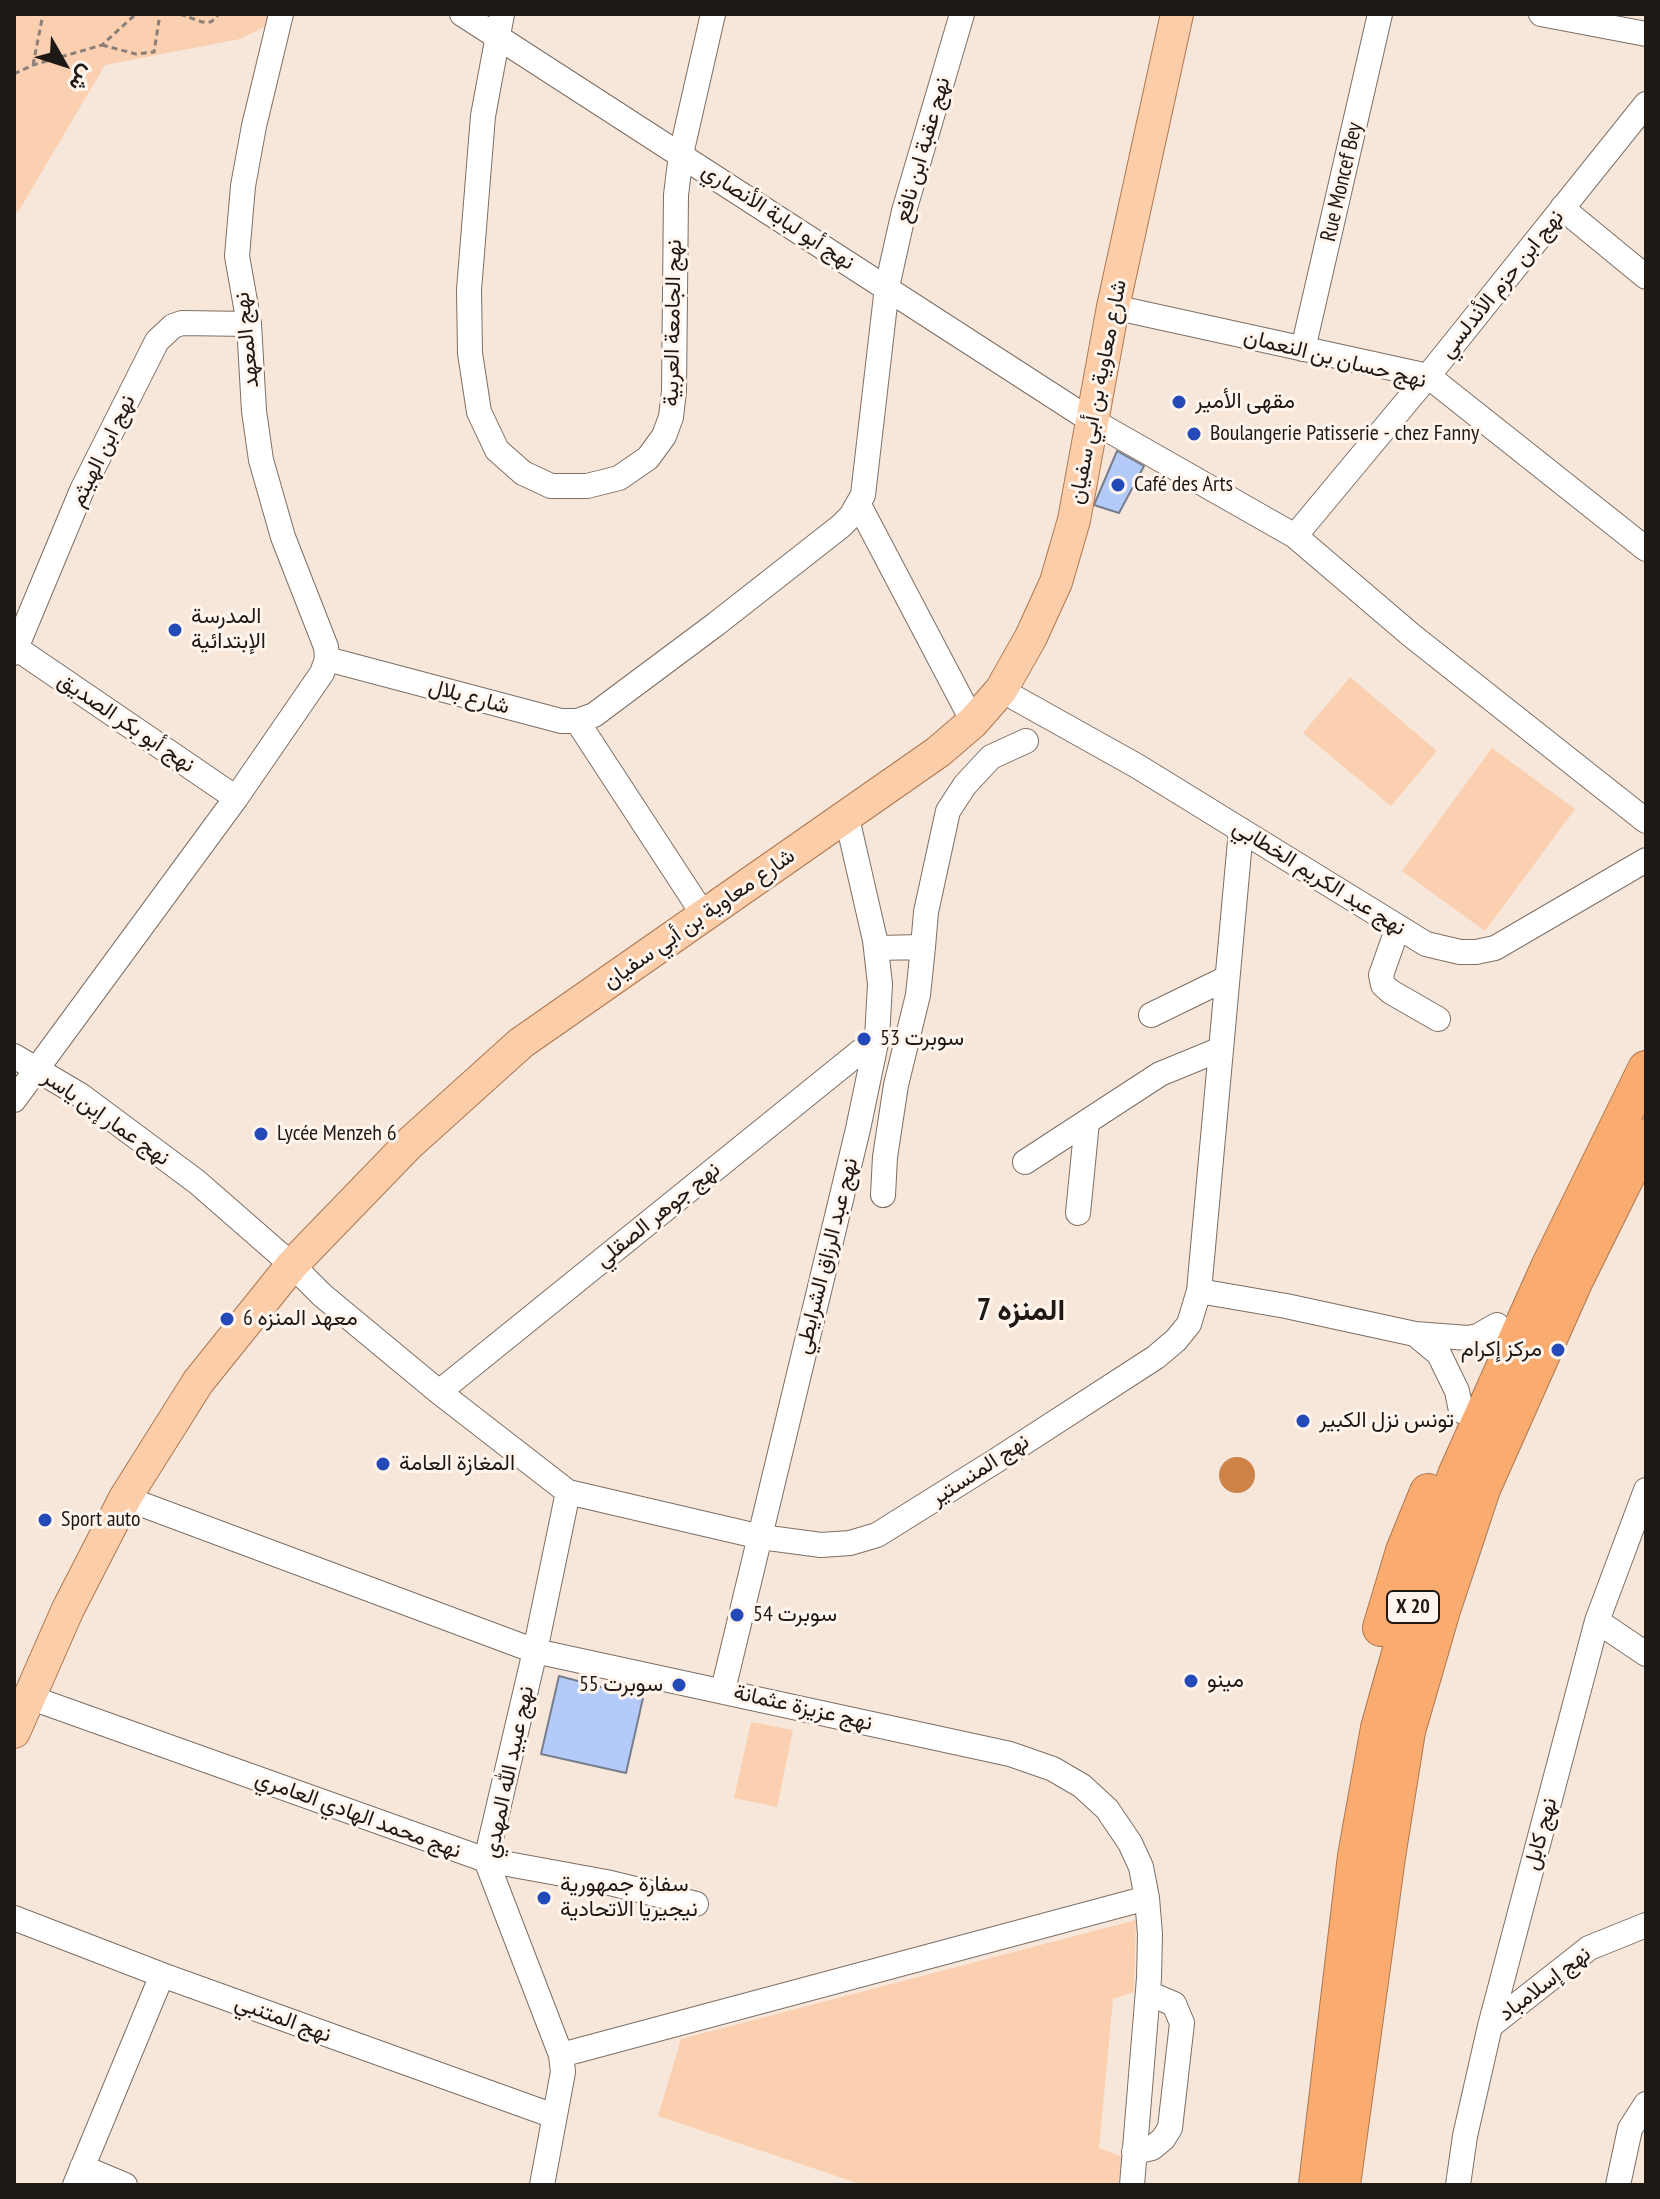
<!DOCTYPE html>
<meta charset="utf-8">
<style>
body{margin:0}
#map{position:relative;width:1660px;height:2199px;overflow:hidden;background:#f7e6da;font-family:"PT Sans Narrow",Vazirmatn,sans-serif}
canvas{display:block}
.frame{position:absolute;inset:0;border:16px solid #1f1915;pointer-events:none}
.north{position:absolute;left:24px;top:24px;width:80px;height:80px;-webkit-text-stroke:6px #fff5ed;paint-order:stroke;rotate:129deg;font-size:22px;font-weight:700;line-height:32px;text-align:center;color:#1f1915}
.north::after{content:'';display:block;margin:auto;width:28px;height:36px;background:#1f1915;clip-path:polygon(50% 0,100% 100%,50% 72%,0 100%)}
</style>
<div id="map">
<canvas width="1660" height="2199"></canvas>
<div class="frame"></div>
<div class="north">ش</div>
</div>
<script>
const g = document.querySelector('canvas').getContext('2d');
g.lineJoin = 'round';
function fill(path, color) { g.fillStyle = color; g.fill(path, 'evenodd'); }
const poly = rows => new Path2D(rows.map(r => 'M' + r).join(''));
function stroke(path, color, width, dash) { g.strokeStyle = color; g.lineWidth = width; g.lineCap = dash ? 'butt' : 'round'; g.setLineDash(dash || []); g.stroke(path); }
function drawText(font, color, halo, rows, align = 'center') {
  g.font = font + ' "PT Sans Narrow",Vazirmatn,sans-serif'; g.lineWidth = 6; g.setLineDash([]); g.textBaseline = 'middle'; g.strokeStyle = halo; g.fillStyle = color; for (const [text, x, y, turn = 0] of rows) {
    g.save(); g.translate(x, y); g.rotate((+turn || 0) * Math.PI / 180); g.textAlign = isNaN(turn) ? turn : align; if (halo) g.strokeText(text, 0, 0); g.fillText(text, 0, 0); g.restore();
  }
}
fill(poly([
 [14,14,280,14,278,20,240,39,105,65,18,212,14,213],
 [1350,677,1437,751,1391,806,1303,733],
 [1492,748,1575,809,1485,931,1402,871],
 [751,1722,793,1730,777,1807,734,1798],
 [1136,1920,1134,1992,1113,1999,1099,2148,1123,2157,1118,2185,863,2185,658,2116,681,2039]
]), '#fbd0b1');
fill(poly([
 '1219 1475a18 18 0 1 1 36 0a18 18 0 1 1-36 0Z'
]), '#ce8449');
const building = poly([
 [1117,451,1144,466,1119,513,1094,505,1117,451],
 [559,1676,643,1698,626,1773,541,1754,559,1676]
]);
fill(building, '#b4cbfa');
stroke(building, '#767e8d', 2);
const minor = poly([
 [281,14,254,126,243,186,237,256,249,324,254,411,261,460,283,537,326,647,327,659],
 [462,14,1084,416,1295,536,1411,635,1646,821],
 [502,14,483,116,469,290,470,353,479,412,497,450,523,473,551,486,587,486,619,478,648,458,664,436,671,417,674,391,676,195,681,154,713,14],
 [1541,14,1646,34],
 [1562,208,1646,277],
 [1113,307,1428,376,1646,549],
 [1303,349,1380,14],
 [859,505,973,722],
 [1295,536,1428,376,1646,104],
 [16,648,236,798],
 [14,653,82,490,157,341,173,326,182,323,249,324],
 [1001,690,1137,766,1426,944,1460,952,1476,952,1495,948,1646,860],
 [577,721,703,914],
 [1398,927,1381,975,1383,985,1391,992,1438,1019],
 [876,948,923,947,926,912,948,811,965,785,991,757,1026,741],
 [1151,1015,1227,978],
 [14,1056,80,1095,197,1182,292,1265,322,1295,439,1392,568,1492,761,1537,821,1545,850,1543,877,1535,997,1460,1156,1357,1176,1340,1189,1324,1199,1291,1241,830],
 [14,1100,236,798,322,673,327,659,561,721,577,721,594,715,716,624,841,526,851,516,863,495,887,287,904,211,962,14],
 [1025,1162,1160,1074,1221,1049],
 [883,1195,885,1157,896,1085,918,995,923,947],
 [1078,1213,1087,1122],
 [1199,1291,1286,1306,1415,1334,1468,1338,1478,1336,1497,1325],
 [1415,1334,1439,1354,1457,1391,1461,1411],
 [439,1392,877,1038],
 [125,1498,535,1651,1010,1754,1053,1769,1082,1786,1107,1809,1130,1843,1141,1867,1147,1898,1150,1934,1149,1978,1132,2185],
 [1597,1621,1646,1654],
 [723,1690,858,1129,877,1038,880,984,875,940,847,818],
 [29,1697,486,1860,606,1882,696,1904],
 [14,1918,162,1975,554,2116],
 [1490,2026,1589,1948,1646,1925],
 [561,2055,1147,1898],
 [1134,2152,1152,2148,1163,2139,1170,2128,1182,2023,1174,2004,1148,1993],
 [82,2167,125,2185],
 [75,2185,162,1975],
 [542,2185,563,2072,561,2055,486,1860,535,1651,568,1492],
 [1458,2185,1465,2136,1490,2026,1597,1621,1646,1490],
 [1618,2185,1630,2129,1646,2104]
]);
const major = poly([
 [14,1732,68,1609,125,1498,198,1382,292,1265,410,1143,521,1043,938,752,973,722,1001,690,1031,637,1056,582,1074,520,1113,307,1177,14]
]);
const highway = poly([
 [1381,1628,1404,1551,1428,1492],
 [1317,2185,1356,1856,1379,1728,1413,1607,1456,1475,1549,1267,1646,1069],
 [1342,2185,1387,1857,1407,1731,1442,1610,1482,1489,1575,1280,1646,1137]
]);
stroke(minor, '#7d6f64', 26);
stroke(major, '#ad7850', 34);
stroke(highway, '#ad7850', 38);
stroke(poly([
 [180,14,202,22,211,22,219,14],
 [102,45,136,54,154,52,160,14],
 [33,65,43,14],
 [14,74,33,65,102,45,136,14]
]), '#8b7f77', 3, [6, 4]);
stroke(minor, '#fff', 24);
stroke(major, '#fbcda9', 32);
stroke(highway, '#f9ab70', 36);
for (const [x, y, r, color] of [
 [1179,402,8,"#2449b8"],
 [1194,434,8,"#2449b8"],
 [1118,485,8,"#2449b8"],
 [175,630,8,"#2449b8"],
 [864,1039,8,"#2449b8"],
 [261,1134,8,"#2449b8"],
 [227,1319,8,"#2449b8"],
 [1558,1350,8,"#2449b8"],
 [1303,1421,8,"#2449b8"],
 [383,1464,8,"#2449b8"],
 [45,1520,8,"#2449b8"],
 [737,1615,8,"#2449b8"],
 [1191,1681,8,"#2449b8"],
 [679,1685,8,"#2449b8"],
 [544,1898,8,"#2449b8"]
]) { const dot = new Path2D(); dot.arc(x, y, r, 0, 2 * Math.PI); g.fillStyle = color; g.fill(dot); stroke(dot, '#fff5ed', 3); }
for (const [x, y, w] of [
 [1413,1607,52]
]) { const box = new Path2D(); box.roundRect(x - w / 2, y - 16, w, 32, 6); g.fillStyle = '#fff5ed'; g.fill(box); stroke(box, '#1f1915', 2); }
drawText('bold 20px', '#1f1915', null, [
 ["X 20",1413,1607]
]);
drawText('22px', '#1f1915', '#fff5ed', [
 ["نهج عقبة ابن نافع",923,150,-74],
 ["Rue Moncef Bey",1342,182,-77],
 ["نهج أبو لبابة الأنصاري",778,217,33],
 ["نهج ابن حزم الأندلسي",1502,284,-51],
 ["نهج الجامعة العربية",673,323,-89],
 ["نهج المعهد",247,340,-96],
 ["نهج حسان بن النعمان",1335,359,14],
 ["شارع معاوية بن أبي سفيان",1098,392,-79],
 ["نهج ابن الهيثم",103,451,-64],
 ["شارع بلال",469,697,15],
 ["نهج أبو بكر الصديق",126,723,34],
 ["نهج عبد الكريم الخطابي",1319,878,32],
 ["شارع معاوية بن أبي سفيان",699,919,-35],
 ["نهج عمار إبن ياسر",106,1118,35],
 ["نهج جوهر الصقلي",658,1215,-39],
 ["نهج عبد الرزاق الشرايطي",827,1256,-76],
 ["نهج المنستير",980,1470,-33],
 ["نهج عزيزة عثمانة",803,1708,13],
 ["نهج عبيد الله المهدي",509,1772,-78],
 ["نهج محمد الهادي العامري",358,1815,20],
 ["نهج كابل",1541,1834,-75],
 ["نهج إسلامباد",1545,1984,-37],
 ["نهج المتنبي",283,2019,20]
]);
drawText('22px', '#1f1915', '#fff5ed', [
 ["مقهى الأمير",1195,402],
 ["Boulangerie Patisserie - chez Fanny",1210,434],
 ["Café des Arts",1134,485],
 ["المدرسة",191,617],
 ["الإبتدائية",191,642],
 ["سوبرت 53",880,1039],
 ["Lycée Menzeh 6",277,1134],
 ["معهد المنزه 6",243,1319],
 ["مركز إكرام",1542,1350,"right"],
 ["تونس نزل الكبير",1319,1421],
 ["المغازة العامة",399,1464],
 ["Sport auto",61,1520],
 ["سوبرت 54",753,1615],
 ["مينو",1207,1681],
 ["سوبرت 55",663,1685,"right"],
 ["سفارة جمهورية",560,1885],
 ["نيجيريا الاتحادية",560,1910]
], 'left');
drawText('bold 30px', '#1f1915', '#fff5ed', [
 ["المنزه 7",1021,1311]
]);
</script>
